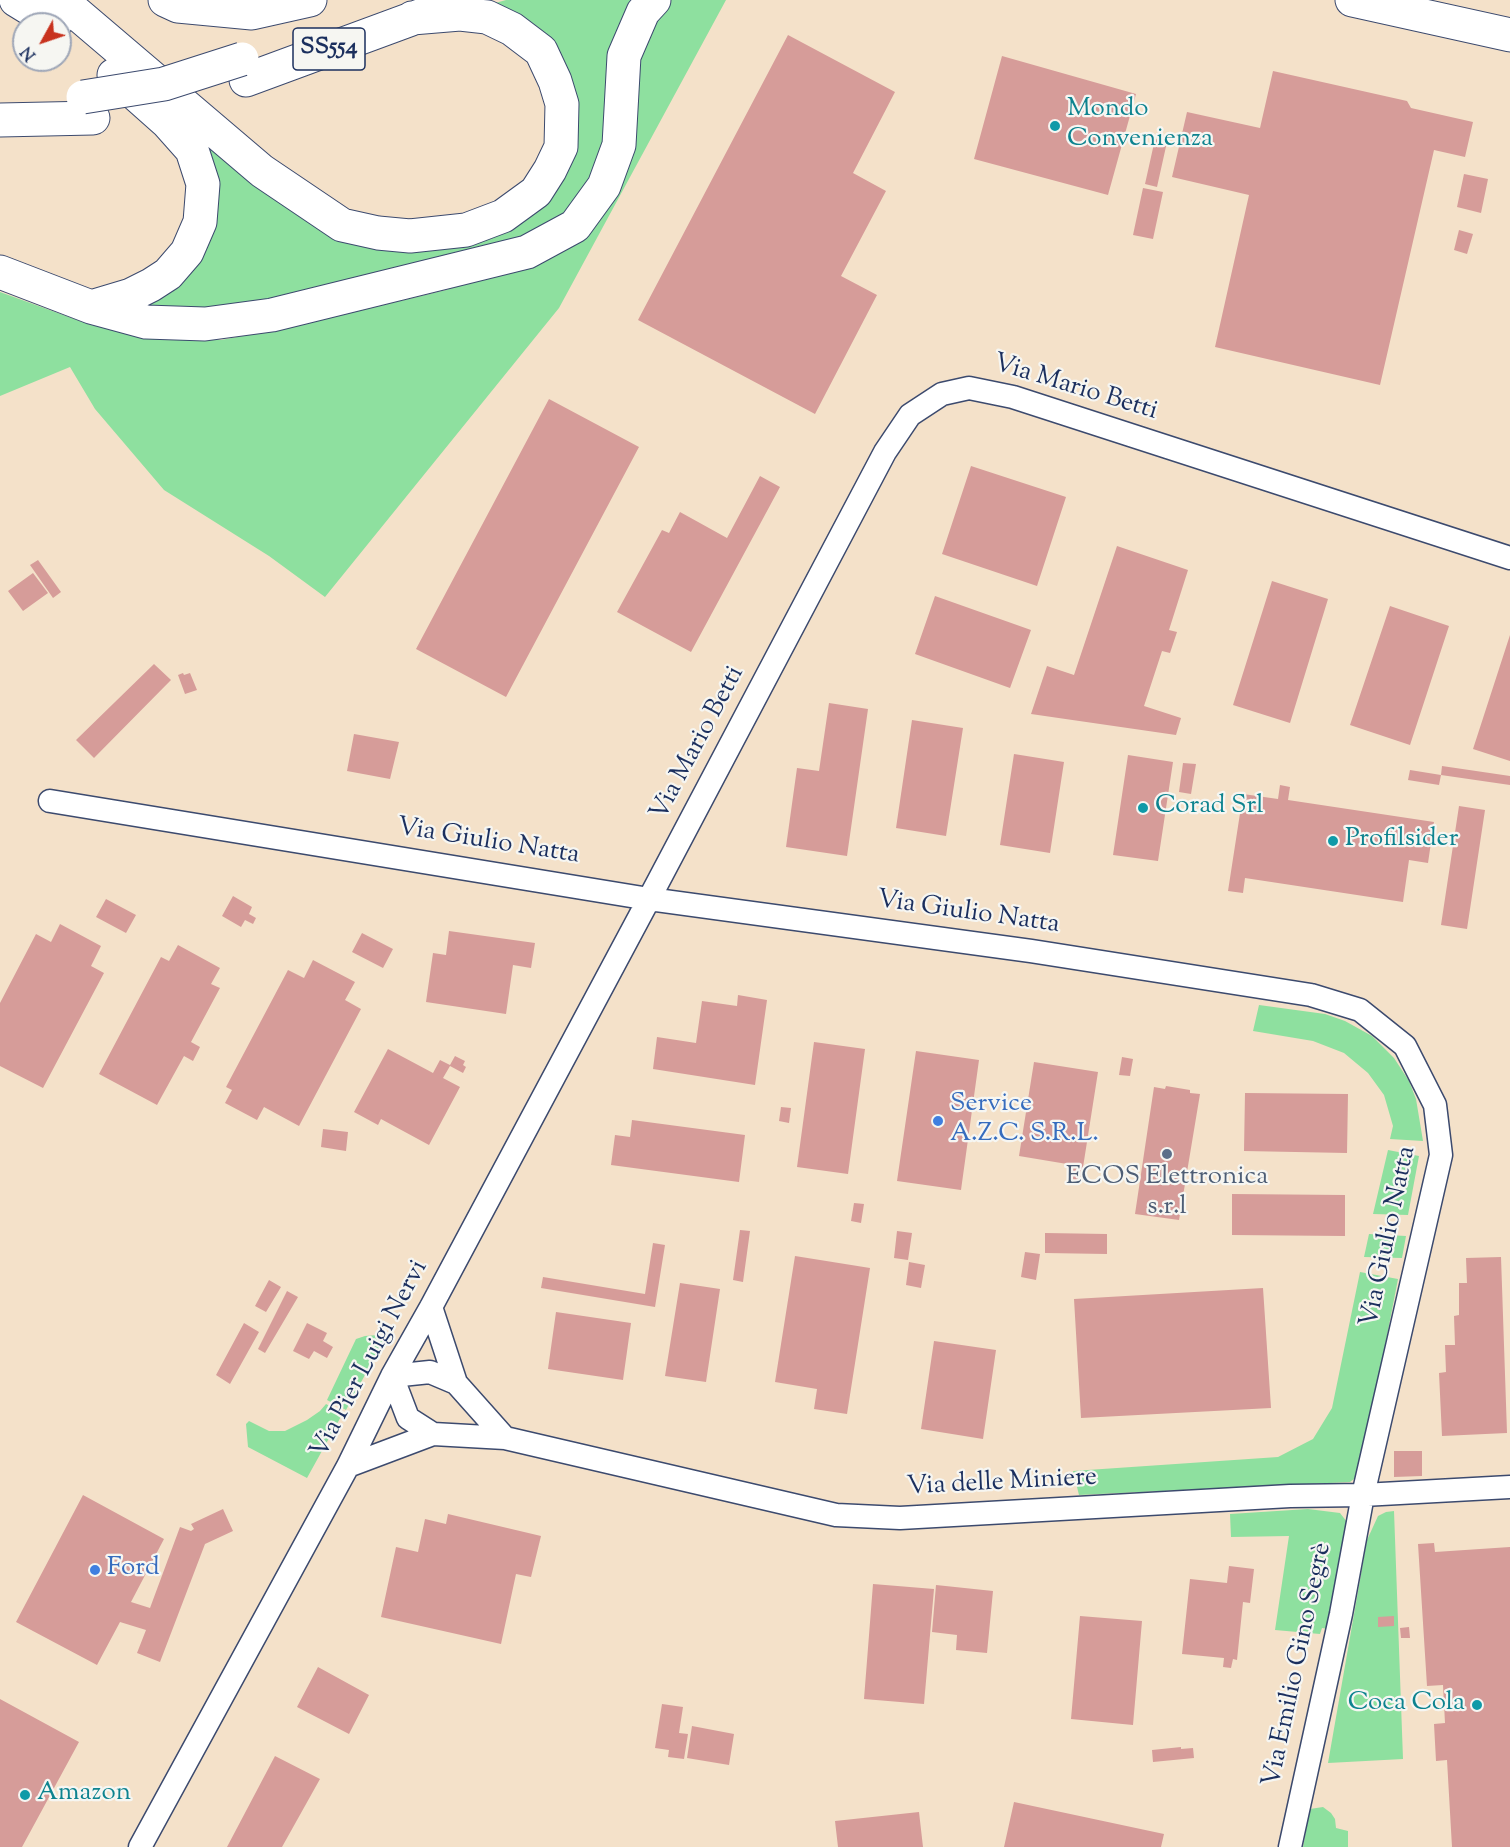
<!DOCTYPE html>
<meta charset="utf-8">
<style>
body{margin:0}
#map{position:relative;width:1510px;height:1847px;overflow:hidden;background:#f4e1c9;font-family:"Sorts Mill Goudy",serif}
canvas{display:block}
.north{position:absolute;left:12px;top:12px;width:60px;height:60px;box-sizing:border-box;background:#f6f6f2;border:2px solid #9ea6b7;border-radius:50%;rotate:230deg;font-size:16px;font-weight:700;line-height:24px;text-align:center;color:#1b2f5e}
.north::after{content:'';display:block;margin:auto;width:21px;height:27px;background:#c8321e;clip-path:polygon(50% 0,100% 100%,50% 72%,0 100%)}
</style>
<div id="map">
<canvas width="1510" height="1847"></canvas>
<div class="north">N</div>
</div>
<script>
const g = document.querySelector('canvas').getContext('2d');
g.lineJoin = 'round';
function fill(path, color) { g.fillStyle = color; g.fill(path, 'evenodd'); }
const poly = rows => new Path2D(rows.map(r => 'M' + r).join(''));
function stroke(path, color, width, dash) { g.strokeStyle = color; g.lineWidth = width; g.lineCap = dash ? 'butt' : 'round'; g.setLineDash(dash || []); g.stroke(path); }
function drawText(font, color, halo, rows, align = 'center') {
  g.font = font + ' "Sorts Mill Goudy",serif'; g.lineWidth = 4.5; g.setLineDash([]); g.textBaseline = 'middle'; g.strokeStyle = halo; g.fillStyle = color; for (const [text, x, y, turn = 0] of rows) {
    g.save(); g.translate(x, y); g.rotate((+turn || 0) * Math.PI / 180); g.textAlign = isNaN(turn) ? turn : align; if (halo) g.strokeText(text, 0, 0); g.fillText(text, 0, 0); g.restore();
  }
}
fill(poly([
 [506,0,639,0,608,117,599,171,584,199,519,247,188,317,134,302,191,267,191,135,369,244,531,210,568,82,488,5],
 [671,0,726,0,559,308,325,597,269,556,164,490,95,409,70,367,0,396,0,292,91,325,221,340,300,325,446,290,562,248,645,38],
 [1259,1005,1325,1014,1345,1021,1372,1036,1394,1058,1409,1081,1416,1099,1423,1141,1390,1139,1393,1126,1384,1095,1368,1073,1344,1053,1313,1041,1253,1031],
 [1388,1150,1419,1156,1408,1215,1373,1214],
 [1369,1234,1406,1236,1402,1258,1364,1257],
 [1360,1272,1398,1279,1361,1470,1354,1479,1350,1482,1079,1495,1073,1471,1278,1457,1313,1439,1332,1408],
 [378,1335,385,1338,346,1410,327,1400,356,1339,365,1336],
 [326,1404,343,1413,307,1478,248,1447,246,1424,249,1421,269,1431,285,1431,307,1420,320,1411],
 [1308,1509,1340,1513,1347,1522,1328,1629,1322,1628,1320,1634,1275,1630,1289,1536,1231,1537,1230,1514],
 [1394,1511,1403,1759,1328,1763,1367,1540,1378,1516,1386,1512],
 [1323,1807,1331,1813,1335,1819,1336,1828,1348,1831,1348,1847,1303,1847,1310,1809]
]), '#8ee09f');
fill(poly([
 [788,35,895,92,853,173,886,191,841,276,877,295,815,414,638,320],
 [1002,56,1136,94,1108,195,974,159],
 [1273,71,1407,101,1411,108,1473,122,1465,157,1434,150,1380,385,1215,347,1249,195,1172,177,1187,112,1260,128],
 [1155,139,1167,142,1157,187,1145,184],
 [1464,174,1488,179,1481,213,1457,207],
 [1143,188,1163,192,1153,239,1133,235],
 [1459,230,1473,234,1467,254,1454,250],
 [549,399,639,447,506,697,416,649],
 [971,466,1066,497,1037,586,942,554],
 [760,476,780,487,691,652,617,612,662,530,669,533,680,512,727,538],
 [1117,546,1188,570,1169,630,1177,632,1170,653,1162,651,1144,706,1181,718,1176,735,1031,714,1047,666,1074,675],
 [38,560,61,592,53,598,30,565],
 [33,573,48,593,23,611,8,591],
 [1272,581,1328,599,1290,723,1233,705],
 [935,596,1031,630,1010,688,915,654],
 [1390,606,1449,626,1410,745,1350,725],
 [1510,635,1510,761,1473,749],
 [154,664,171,680,94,758,76,740],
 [183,673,184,675,190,673,197,690,185,694,178,675],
 [829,703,868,709,847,856,786,847,797,768,819,771],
 [912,720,963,728,946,836,896,828],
 [354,734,399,742,390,779,347,771],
 [1014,754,1064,762,1050,853,1000,845],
 [1128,755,1173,762,1158,861,1113,855],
 [1183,763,1196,764,1191,794,1179,792],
 [1442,766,1510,776,1510,785,1441,775,1439,785,1408,780,1410,770,1441,775],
 [1280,785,1290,787,1288,800,1434,822,1428,863,1409,860,1403,902,1245,878,1243,893,1228,891,1243,794,1278,799],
 [1459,806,1485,810,1467,929,1441,925],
 [233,896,252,907,249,914,256,918,253,924,245,920,241,927,222,916],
 [106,899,136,915,126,933,96,917],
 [60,924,101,946,91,966,104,973,43,1088,0,1066,0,1003,36,934,51,942],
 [449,931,535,943,531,968,513,965,506,1014,426,1002,433,953,446,955],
 [362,933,393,949,383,968,352,952],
 [178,945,220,968,211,984,220,988,191,1042,200,1047,193,1061,184,1056,157,1105,99,1074,161,957,169,961],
 [313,960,355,982,345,1000,361,1009,299,1126,264,1107,257,1120,225,1103,232,1090,226,1087,288,970,304,978],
 [738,995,767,1000,755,1085,653,1069,657,1037,696,1043,702,1001,737,1006],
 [814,1042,865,1049,848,1174,797,1167],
 [388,1049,433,1073,440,1060,450,1065,455,1056,465,1061,463,1065,466,1067,463,1073,450,1066,443,1078,460,1087,429,1145,381,1119,378,1125,354,1112],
 [916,1051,979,1060,961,1190,897,1181],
 [1122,1057,1133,1059,1130,1076,1119,1075],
 [1034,1062,1098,1072,1081,1180,1071,1179,1073,1165,1019,1156],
 [1166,1086,1190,1090,1190,1093,1200,1094,1179,1220,1135,1214,1154,1087,1165,1089],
 [1245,1093,1348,1094,1347,1153,1244,1151],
 [781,1107,791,1108,789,1123,779,1121],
 [632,1120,745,1135,739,1182,611,1165,615,1135,630,1137],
 [323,1129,348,1132,346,1151,321,1147],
 [1232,1194,1345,1195,1345,1236,1232,1235],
 [854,1203,864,1204,861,1223,851,1221],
 [740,1230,750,1231,743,1282,733,1280],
 [897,1231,912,1233,908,1260,894,1258],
 [1045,1233,1107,1234,1107,1254,1045,1253],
 [653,1243,665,1245,655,1307,541,1288,543,1277,645,1294],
 [1025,1252,1040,1254,1036,1280,1021,1277],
 [795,1256,870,1268,847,1414,814,1409,817,1389,775,1382],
 [1501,1257,1507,1433,1442,1436,1439,1373,1446,1372,1445,1345,1455,1345,1454,1316,1459,1315,1459,1283,1467,1283,1466,1258],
 [909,1262,925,1265,921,1288,906,1285],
 [269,1280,281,1287,266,1312,255,1306],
 [680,1283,720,1289,706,1382,665,1376],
 [1263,1288,1271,1408,1081,1418,1074,1299],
 [287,1291,298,1297,265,1353,258,1349],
 [556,1312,631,1323,623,1380,548,1369],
 [244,1323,259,1332,230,1384,216,1375],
 [307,1323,327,1333,323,1341,333,1347,327,1358,314,1351,309,1359,293,1351],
 [934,1341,996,1350,983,1439,921,1429],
 [1394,1451,1422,1451,1422,1476,1394,1477],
 [83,1495,164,1539,131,1602,150,1608,180,1527,191,1531,194,1529,191,1524,223,1509,233,1531,205,1544,160,1662,137,1653,146,1630,120,1622,97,1665,16,1622],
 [448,1514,541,1536,531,1577,516,1574,501,1644,381,1617,396,1547,418,1552,425,1519,446,1524],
 [1434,1543,1435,1552,1510,1547,1510,1847,1452,1847,1447,1760,1436,1761,1434,1724,1445,1723,1443,1685,1427,1686,1418,1544],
 [1229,1566,1254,1569,1250,1603,1243,1602,1237,1660,1233,1659,1231,1668,1223,1667,1224,1658,1182,1654,1190,1579,1227,1583],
 [873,1584,934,1589,924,1704,864,1699],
 [936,1585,993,1591,987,1653,956,1650,957,1635,932,1632],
 [1080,1616,1142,1621,1133,1725,1071,1719],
 [1394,1616,1394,1626,1378,1627,1378,1617],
 [1409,1627,1410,1638,1401,1638,1400,1628],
 [318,1667,369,1695,349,1734,297,1707],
 [0,1699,79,1742,22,1847,0,1847],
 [662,1704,683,1707,679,1733,688,1734,684,1759,668,1757,669,1750,655,1748],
 [692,1726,734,1734,729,1765,687,1758],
 [1181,1747,1181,1749,1193,1748,1194,1758,1153,1762,1152,1750],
 [275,1756,320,1779,282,1847,227,1847],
 [1014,1802,1164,1834,1161,1847,1004,1847],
 [919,1812,923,1847,838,1847,835,1821]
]), '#d69c99');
const minor = poly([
 [50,801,649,899,1031,951,1311,995,1360,1010,1405,1046,1435,1105,1441,1155,1363,1495,1341,1614,1290,1847],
 [431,1307,456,1383,505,1438],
 [392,1376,408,1418,433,1434],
 [392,1376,430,1372,456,1383],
 [348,1466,433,1434,505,1438,836,1515,900,1518,1290,1496,1363,1495,1510,1487],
 [140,1847,348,1466,392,1376,431,1307,649,899,885,452,910,415,942,394,969,388,1013,397,1510,558]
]);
const highway = poly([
 [16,0,55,24],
 [61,0,262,171,342,225,378,233,410,236,466,230,503,216,536,192,550,170,561,147,562,104,555,81,541,51,512,29,487,17,460,14,412,18],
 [165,0,178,6,252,13,310,0],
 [1352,0,1510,35],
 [246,80,433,11],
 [0,120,93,118],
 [0,272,91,307,146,322,205,324,272,315,527,252,575,226,604,186,619,145,624,56,643,12,654,0],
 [91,307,131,295,151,285,168,274,187,252,200,222,203,184,192,150,168,123,114,75]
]);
stroke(minor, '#3c4a6e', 25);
stroke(highway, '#3c4a6e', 35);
stroke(minor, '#fff', 22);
stroke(highway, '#fff', 33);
const highwayBridge = poly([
 [83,97,164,84,242,59]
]);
stroke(highwayBridge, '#3c4a6e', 35, []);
stroke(highwayBridge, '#fff', 33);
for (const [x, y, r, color] of [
 [1055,126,6,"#0f9aa8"],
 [1143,808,6,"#0f9aa8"],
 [1333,841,6,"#0f9aa8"],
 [938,1121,6,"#3f7fe0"],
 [1167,1154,6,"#5c6f8a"],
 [95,1570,6,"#3f7fe0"],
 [1477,1705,6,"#0f9aa8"],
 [25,1795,6,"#0f9aa8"]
]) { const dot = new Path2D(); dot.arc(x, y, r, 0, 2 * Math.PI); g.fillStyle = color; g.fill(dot); stroke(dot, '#f6f6f2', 2); }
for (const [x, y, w] of [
 [329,49,72]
]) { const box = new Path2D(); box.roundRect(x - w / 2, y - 21, w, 42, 4.5); g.fillStyle = '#f6f6f2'; g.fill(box); stroke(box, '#1b2f5e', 1.5); }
drawText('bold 24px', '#1b2f5e', null, [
 ["SS554",329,49]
]);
drawText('26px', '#0d838f', '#f6f6f2', [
 ["Mondo",1067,111],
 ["Convenienza",1067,141],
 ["Corad Srl",1155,808],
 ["Profilsider",1345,841],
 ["Coca Cola",1465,1705,"right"],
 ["Amazon",37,1795]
], 'left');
drawText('26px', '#1b2f5e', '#f6f6f2', [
 ["Via Mario Betti",1075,389,17],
 ["Via Mario Betti",699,744,-62],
 ["Via Giulio Natta",488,843,9],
 ["Via Giulio Natta",968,914,8],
 ["Via Giulio Natta",1390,1237,-78],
 ["Via Pier Luigi Nervi",371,1360,-62],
 ["Via delle Miniere",1002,1484,-3],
 ["Via Emilio Gino Segrè",1299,1665,-78]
]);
drawText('26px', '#366cbe', '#f6f6f2', [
 ["Service",950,1106],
 ["A.Z.C. S.R.L.",950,1136],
 ["Ford",107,1570]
], 'left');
drawText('26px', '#4e5e75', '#f6f6f2', [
 ["ECOS Elettronica",1167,1179],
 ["s.r.l",1167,1209]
]);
</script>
